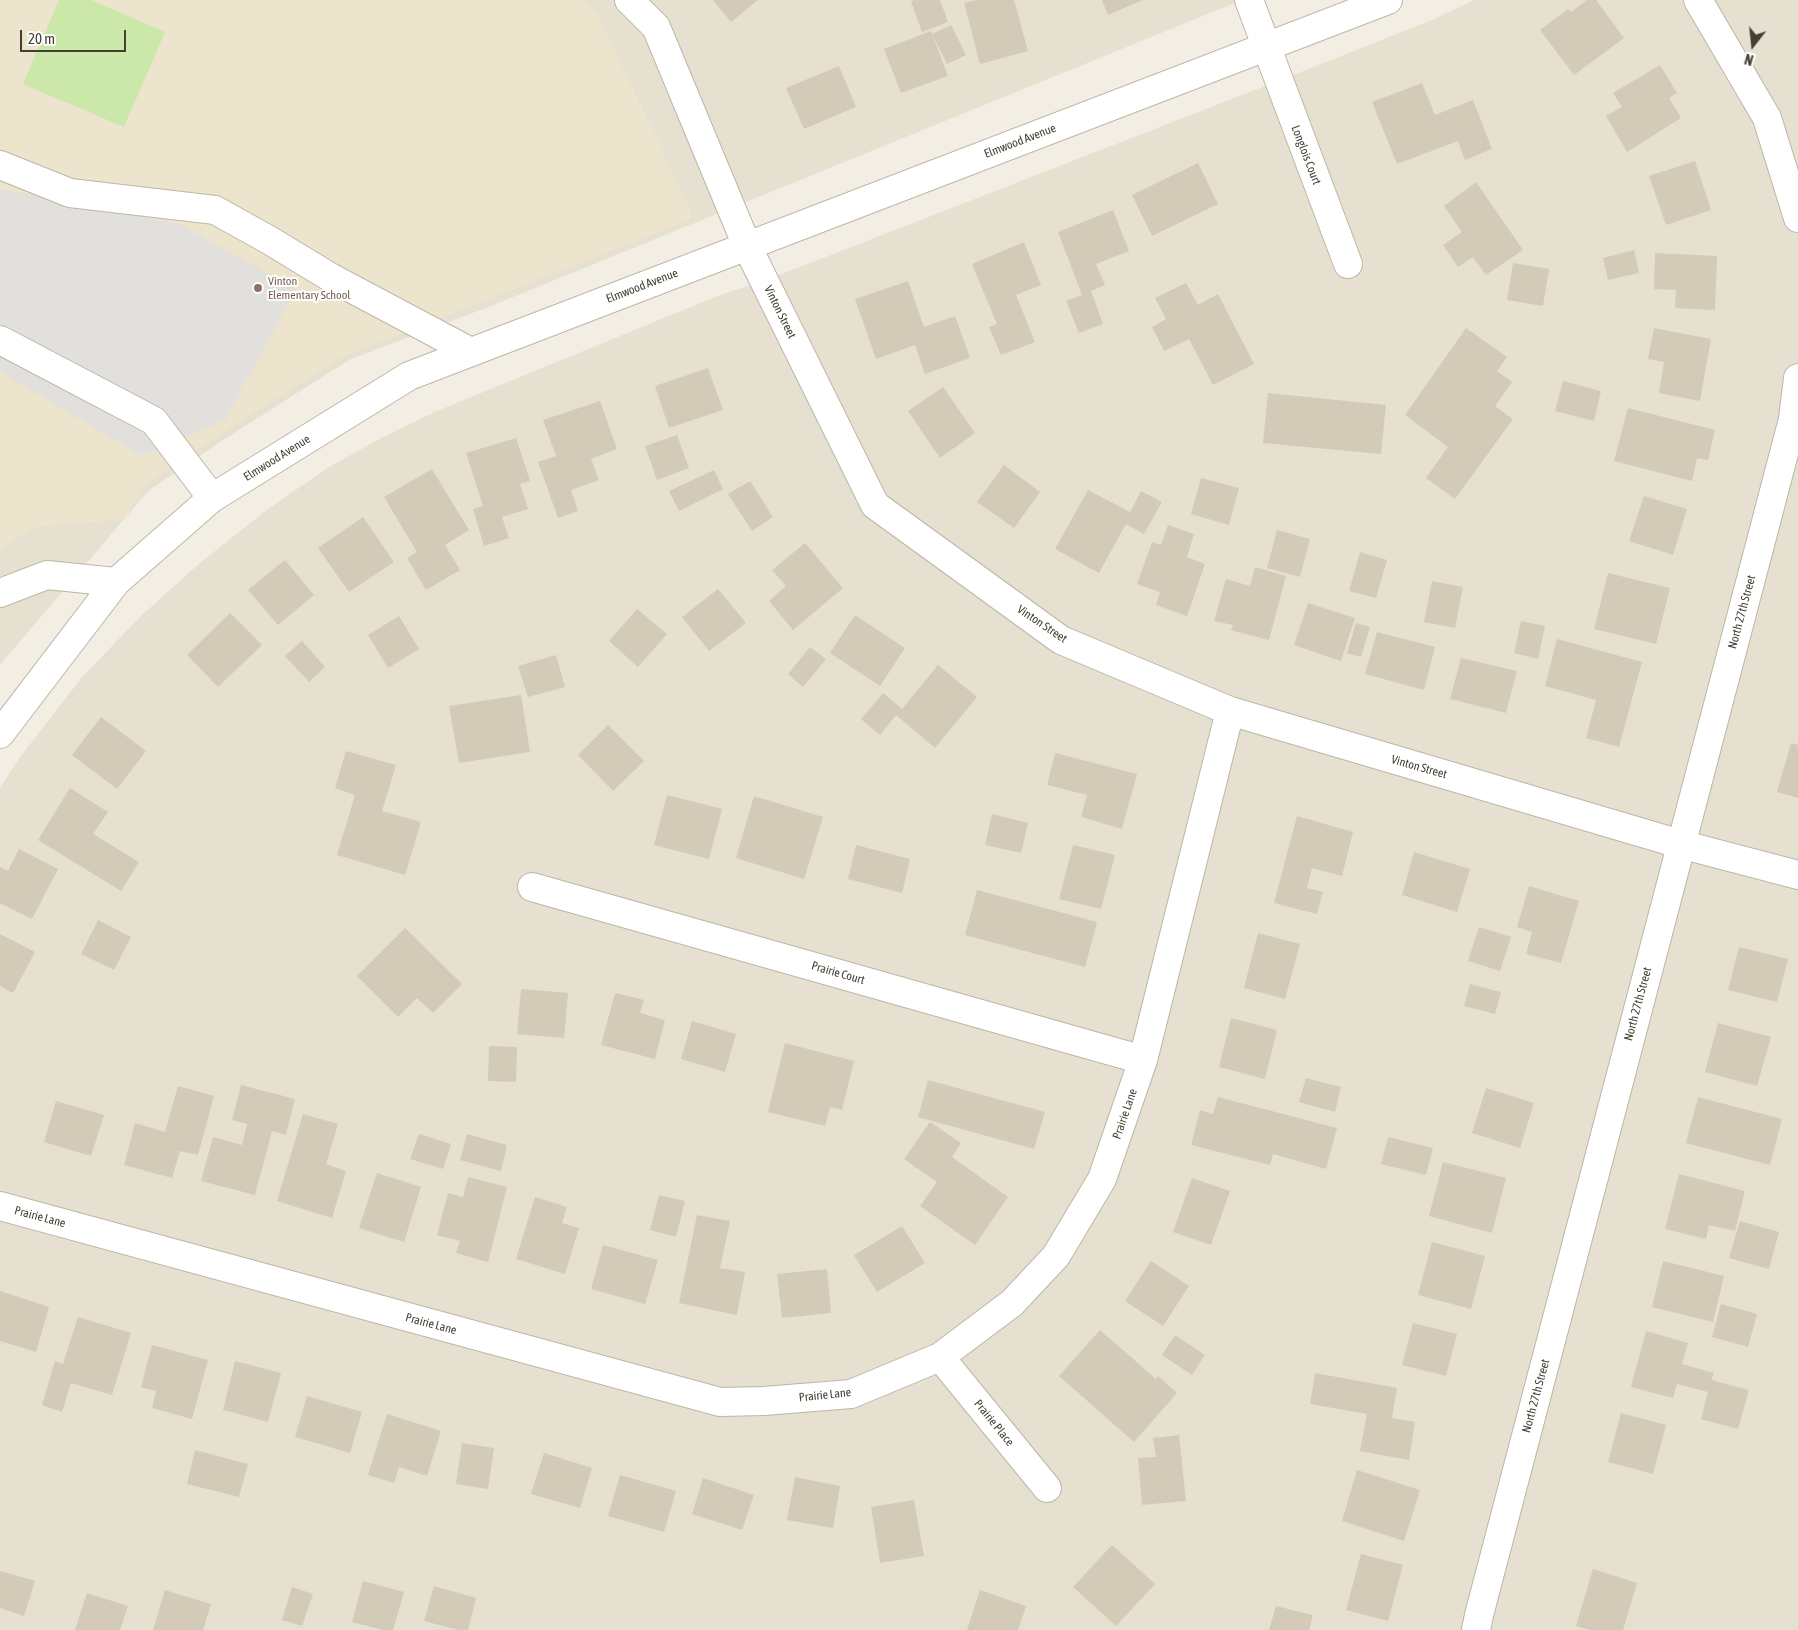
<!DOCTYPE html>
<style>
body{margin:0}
#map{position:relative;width:1798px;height:1630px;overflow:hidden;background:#f2eee3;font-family:"Asap Condensed",sans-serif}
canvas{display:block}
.north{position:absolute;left:1728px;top:20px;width:50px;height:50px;-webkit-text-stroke:4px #fff;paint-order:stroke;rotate:196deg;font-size:14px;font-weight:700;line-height:20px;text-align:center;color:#443e33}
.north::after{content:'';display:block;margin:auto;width:18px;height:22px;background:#443e33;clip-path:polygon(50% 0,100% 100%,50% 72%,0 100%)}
.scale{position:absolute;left:20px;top:30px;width:106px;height:22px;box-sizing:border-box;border:2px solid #443e33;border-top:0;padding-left:6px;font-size:15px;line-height:18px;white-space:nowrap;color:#443e33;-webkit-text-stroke:4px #fff;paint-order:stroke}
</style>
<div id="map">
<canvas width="1798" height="1630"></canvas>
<div class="north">N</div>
<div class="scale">20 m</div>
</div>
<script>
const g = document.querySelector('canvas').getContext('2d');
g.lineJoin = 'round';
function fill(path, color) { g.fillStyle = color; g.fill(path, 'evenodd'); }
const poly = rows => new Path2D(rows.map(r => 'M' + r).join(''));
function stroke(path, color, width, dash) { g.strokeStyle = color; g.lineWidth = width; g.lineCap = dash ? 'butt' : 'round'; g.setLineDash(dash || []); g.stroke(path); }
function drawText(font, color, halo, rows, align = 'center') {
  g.font = font + ' "Asap Condensed",sans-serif'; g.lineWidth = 4; g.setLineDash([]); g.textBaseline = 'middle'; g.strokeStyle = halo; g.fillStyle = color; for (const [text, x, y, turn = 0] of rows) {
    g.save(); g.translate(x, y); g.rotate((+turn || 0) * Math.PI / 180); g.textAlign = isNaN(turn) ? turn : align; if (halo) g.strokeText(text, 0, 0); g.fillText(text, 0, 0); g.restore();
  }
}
fill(poly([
 [0,0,1242,0,491,306,349,360,223,440,148,491,0,665],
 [1474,0,1798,0,1798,1630,0,1630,0,788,20,757,83,676,142,615,201,562,268,509,329,467,383,437,437,411,720,295,764,281,1278,81,1432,20]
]), '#e6e0d1');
fill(poly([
 [0,0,584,0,596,11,692,213,687,221,345,356,239,422,143,486,125,519,35,527,0,549]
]), '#ece4cc');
fill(poly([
 [59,0,91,0,165,32,124,127,23,84]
]), '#cbe8aa');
fill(poly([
 [0,189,179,224,296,289,225,420,142,456,0,372]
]), '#e2e0dc');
fill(poly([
 [713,0,758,0,731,22],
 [915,0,940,0,948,22,922,32,911,1],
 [976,0,1014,0,1028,51,980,64,964,3],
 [1102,0,1143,0,1108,15],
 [1587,0,1596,0,1624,38,1574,75,1540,30,1568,9,1571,12],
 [951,25,966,55,947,64,932,34],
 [931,31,948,76,901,93,884,49],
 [1660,65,1677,93,1669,98,1681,118,1627,152,1606,116,1622,107,1613,93],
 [839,66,856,107,804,129,786,88],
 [1422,83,1435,115,1473,100,1492,149,1465,160,1458,141,1397,164,1372,102],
 [1695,161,1711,210,1666,225,1649,176],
 [1198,163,1218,204,1152,236,1132,195],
 [1476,182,1523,250,1486,275,1473,257,1458,267,1443,245,1462,232,1444,206],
 [1113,210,1129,251,1096,264,1105,285,1091,291,1103,324,1079,333,1066,301,1082,295,1058,232],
 [1024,242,1041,285,1016,295,1035,342,1001,355,989,327,997,324,972,264],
 [1634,250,1639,273,1608,280,1603,258],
 [1655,253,1717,256,1715,310,1675,308,1676,290,1654,289],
 [1513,263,1549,269,1543,306,1507,300],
 [908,281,924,327,955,316,970,358,925,374,915,345,876,359,855,299],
 [1186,283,1198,305,1218,294,1254,364,1213,385,1189,339,1164,351,1152,327,1166,319,1155,298],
 [1466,328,1507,357,1497,371,1512,382,1495,406,1513,419,1455,499,1426,478,1448,447,1405,415],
 [1654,328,1711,339,1700,401,1659,393,1664,362,1648,359],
 [708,368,723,410,669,428,655,386],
 [1563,381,1601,391,1594,421,1555,411],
 [943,387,975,433,940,458,908,411],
 [1268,393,1386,405,1381,454,1263,443],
 [600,401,617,449,591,459,599,480,571,490,578,511,558,518,538,462,556,456,543,420],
 [1628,408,1715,430,1708,460,1697,458,1692,481,1614,461],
 [677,435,689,468,657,480,645,446],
 [516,438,530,481,520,484,528,509,502,517,509,538,484,546,473,509,483,506,466,453],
 [1004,465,1040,492,1014,528,977,502],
 [432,469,469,530,445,545,460,570,426,590,407,558,417,552,384,497],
 [714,470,723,489,679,511,669,491],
 [1201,478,1239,488,1229,525,1191,514],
 [750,481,773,517,752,531,728,494],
 [1088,490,1130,512,1141,491,1162,502,1144,534,1126,524,1099,573,1055,549],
 [1644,496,1687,509,1673,555,1629,541],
 [363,517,394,562,349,592,318,548],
 [1168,525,1194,534,1187,557,1205,564,1187,616,1156,605,1160,592,1137,584,1152,542,1161,545],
 [1277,530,1310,539,1300,577,1267,568],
 [805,543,843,588,793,630,769,601,786,586,772,570],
 [1360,552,1387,560,1376,598,1349,591],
 [285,560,314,595,278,625,248,590],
 [1255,567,1286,576,1269,640,1231,630,1233,625,1214,621,1226,579,1250,586],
 [1608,573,1670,588,1656,644,1594,629],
 [1432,581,1463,587,1455,628,1424,622],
 [718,589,746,623,709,651,682,617],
 [1308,603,1355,618,1341,661,1294,645],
 [637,609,667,634,638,667,609,641],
 [230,613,262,645,218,687,187,655],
 [855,615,905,648,880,686,830,653],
 [399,616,419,649,388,668,368,635],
 [1521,621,1545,626,1538,659,1514,653],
 [1356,623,1370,627,1361,657,1347,653],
 [1377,632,1435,647,1424,690,1365,674],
 [1557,639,1642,662,1619,747,1586,738,1596,700,1545,686],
 [302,641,325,667,309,682,285,656],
 [810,647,826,659,803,687,788,674],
 [556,655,565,687,528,697,518,666],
 [1461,658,1517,671,1506,713,1450,699],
 [938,665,977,697,935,748,896,715,880,735,861,719,883,693,902,709],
 [521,695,530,752,459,763,449,706],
 [101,717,146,751,117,789,72,755],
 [608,725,644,761,613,791,578,755],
 [1791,743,1798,745,1798,798,1777,792],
 [346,751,396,765,382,811,421,822,405,875,337,855,355,795,335,788],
 [1055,753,1137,774,1122,829,1081,817,1087,795,1047,785],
 [70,788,108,812,93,834,139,862,121,891,38,840],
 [667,795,722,809,709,859,654,845],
 [754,796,823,817,804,879,736,858],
 [992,814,1028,823,1021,853,985,845],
 [1297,816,1353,832,1342,876,1312,868,1307,888,1323,892,1317,914,1274,903],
 [856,845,910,859,902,893,848,879],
 [1073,845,1115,855,1101,909,1059,899],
 [19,849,58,869,32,919,0,903,0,867,8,871],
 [1414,852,1470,869,1457,912,1402,895],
 [1529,886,1579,901,1561,963,1526,954,1532,932,1517,927],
 [977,890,1097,922,1085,967,965,935],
 [98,920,131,937,114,970,81,954],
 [1479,927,1511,937,1500,971,1468,961],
 [405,928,462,984,433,1013,417,998,398,1017,357,976],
 [1258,933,1300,944,1285,999,1244,988],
 [0,934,35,952,13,993,0,986],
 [1739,947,1788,959,1777,1002,1728,990],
 [1470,984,1501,992,1495,1014,1464,1006],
 [521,989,568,993,564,1038,517,1034],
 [615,993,644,1000,640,1013,665,1020,655,1059,601,1045],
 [1231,1018,1277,1030,1265,1079,1219,1067],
 [692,1021,736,1034,725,1072,681,1059],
 [1718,1023,1771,1037,1757,1086,1705,1072],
 [785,1043,854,1061,842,1110,830,1107,825,1126,768,1112],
 [489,1046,517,1047,516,1082,488,1081],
 [1306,1078,1341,1087,1335,1112,1299,1102],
 [928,1080,1045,1112,1034,1149,918,1117],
 [241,1085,295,1099,286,1135,272,1131,255,1195,201,1181,213,1137,242,1145,247,1124,232,1120],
 [178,1086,214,1096,198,1155,180,1151,172,1178,124,1165,135,1123,165,1132],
 [1486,1088,1534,1103,1520,1148,1472,1133],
 [1218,1097,1337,1128,1326,1169,1273,1154,1270,1165,1191,1145,1200,1110,1213,1114],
 [1698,1097,1782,1119,1770,1165,1686,1143],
 [56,1101,104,1115,91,1156,44,1142],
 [303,1114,338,1124,326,1164,346,1171,332,1218,277,1201],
 [930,1122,961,1143,952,1157,1008,1197,975,1245,920,1206,937,1182,904,1159],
 [419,1134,451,1144,443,1169,410,1159],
 [467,1134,507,1145,501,1171,460,1160],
 [1388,1137,1433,1148,1426,1175,1381,1164],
 [1443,1162,1506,1178,1492,1233,1429,1216],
 [377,1173,421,1187,404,1242,359,1228],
 [1679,1174,1745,1191,1735,1231,1709,1225,1706,1239,1665,1229],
 [468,1177,507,1187,488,1262,456,1253,460,1241,437,1235,448,1193,463,1197],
 [1192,1178,1230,1191,1211,1245,1173,1232],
 [659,1195,685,1201,676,1237,650,1230],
 [535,1197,567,1207,562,1223,579,1228,565,1274,516,1259],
 [697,1215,730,1221,720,1268,745,1272,737,1315,679,1303],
 [1740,1221,1779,1232,1769,1269,1729,1258],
 [902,1226,925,1263,877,1292,854,1255],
 [1432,1242,1485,1256,1471,1309,1418,1295],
 [603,1245,658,1260,645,1304,591,1289],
 [1151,1261,1189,1286,1163,1326,1125,1301],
 [1663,1261,1724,1276,1713,1322,1652,1307],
 [827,1269,831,1313,782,1318,777,1274],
 [0,1291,49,1307,36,1352,0,1341],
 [1721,1304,1757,1314,1748,1347,1712,1337],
 [78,1317,131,1333,112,1395,71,1383,62,1412,42,1405,55,1361,63,1364],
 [1413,1323,1457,1334,1446,1376,1402,1365],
 [1100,1330,1156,1379,1158,1376,1177,1393,1134,1442,1059,1376],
 [1646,1331,1688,1343,1682,1364,1714,1373,1711,1380,1749,1390,1738,1429,1701,1419,1708,1392,1677,1384,1673,1398,1631,1387],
 [1175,1335,1205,1355,1192,1375,1162,1355],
 [152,1345,208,1360,192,1419,152,1408,156,1391,141,1387],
 [235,1361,281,1373,268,1422,223,1410],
 [1315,1373,1397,1388,1392,1418,1415,1422,1409,1460,1360,1451,1367,1414,1310,1404],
 [307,1396,362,1412,350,1453,295,1437],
 [1621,1413,1666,1425,1653,1474,1608,1462],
 [387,1414,441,1431,427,1476,399,1467,394,1483,368,1475],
 [1179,1435,1186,1501,1142,1505,1138,1458,1156,1457,1153,1438],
 [462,1443,494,1448,488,1489,456,1484],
 [195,1450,248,1464,239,1497,187,1484],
 [544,1453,592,1468,580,1508,531,1494],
 [1357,1470,1420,1490,1404,1541,1342,1521],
 [620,1475,676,1491,664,1532,608,1516],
 [795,1477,840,1486,833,1528,787,1520],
 [703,1478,754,1495,742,1530,692,1514],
 [914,1500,924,1556,880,1563,871,1507],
 [1112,1545,1155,1584,1116,1626,1073,1587],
 [1361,1554,1403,1565,1388,1621,1346,1610],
 [1593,1569,1637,1583,1623,1630,1590,1630,1576,1626],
 [0,1571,35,1581,24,1616,0,1608],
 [363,1581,404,1592,393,1630,383,1630,352,1622],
 [434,1586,476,1598,468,1630,458,1630,424,1621],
 [292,1587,313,1594,302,1626,282,1620],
 [165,1590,211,1604,203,1630,153,1630],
 [980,1590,1026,1606,1018,1630,967,1630],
 [87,1593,128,1606,120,1630,75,1630],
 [1276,1606,1313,1615,1309,1630,1269,1630]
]), '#d4cab8');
const minor = poly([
 [629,0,656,27,747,246,875,505,1061,640,1230,711,1680,844,1798,875],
 [1249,0,1348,264],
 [1698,0,1767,118,1798,218],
 [0,165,70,193,215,210,269,240,330,277,471,352],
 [0,340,154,421,212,498],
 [0,593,47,575,116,582],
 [0,734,116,582,212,498,409,376,1388,0],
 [532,887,1143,1060],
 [0,1206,720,1402,764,1401,851,1394,940,1357,1012,1303,1056,1256,1102,1179,1143,1060,1230,711],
 [940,1357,1047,1488],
 [1476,1630,1479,1615,1793,419,1798,378]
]);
stroke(minor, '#beb6a6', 30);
stroke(minor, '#fff', 28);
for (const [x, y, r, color] of [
 [258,288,5,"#8d6e63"]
]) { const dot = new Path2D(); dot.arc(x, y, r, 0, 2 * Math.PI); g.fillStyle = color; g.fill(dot); stroke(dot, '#fff', 2); }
drawText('12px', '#443e33', '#fff', [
 ["Elmwood Avenue",1020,141,-21],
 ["Longlois Court",1306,155,69],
 ["Elmwood Avenue",642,286,-21],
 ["Vinton Street",780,312,64],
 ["Elmwood Avenue",277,458,-32],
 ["North 27th Street",1742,612,-75],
 ["Vinton Street",1042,624,34],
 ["Vinton Street",1419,767,16],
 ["Prairie Court",838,973,16],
 ["North 27th Street",1638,1004,-75],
 ["Prairie Lane",1125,1114,-71],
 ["Prairie Lane",40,1217,15],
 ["Prairie Lane",431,1324,15],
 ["Prairie Lane",825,1395,-6],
 ["North 27th Street",1536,1396,-75],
 ["Prairie Place",994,1423,51]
]);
drawText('12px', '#785e54', '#fff', [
 ["Vinton",268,281],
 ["Elementary School",268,295]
], 'left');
</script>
